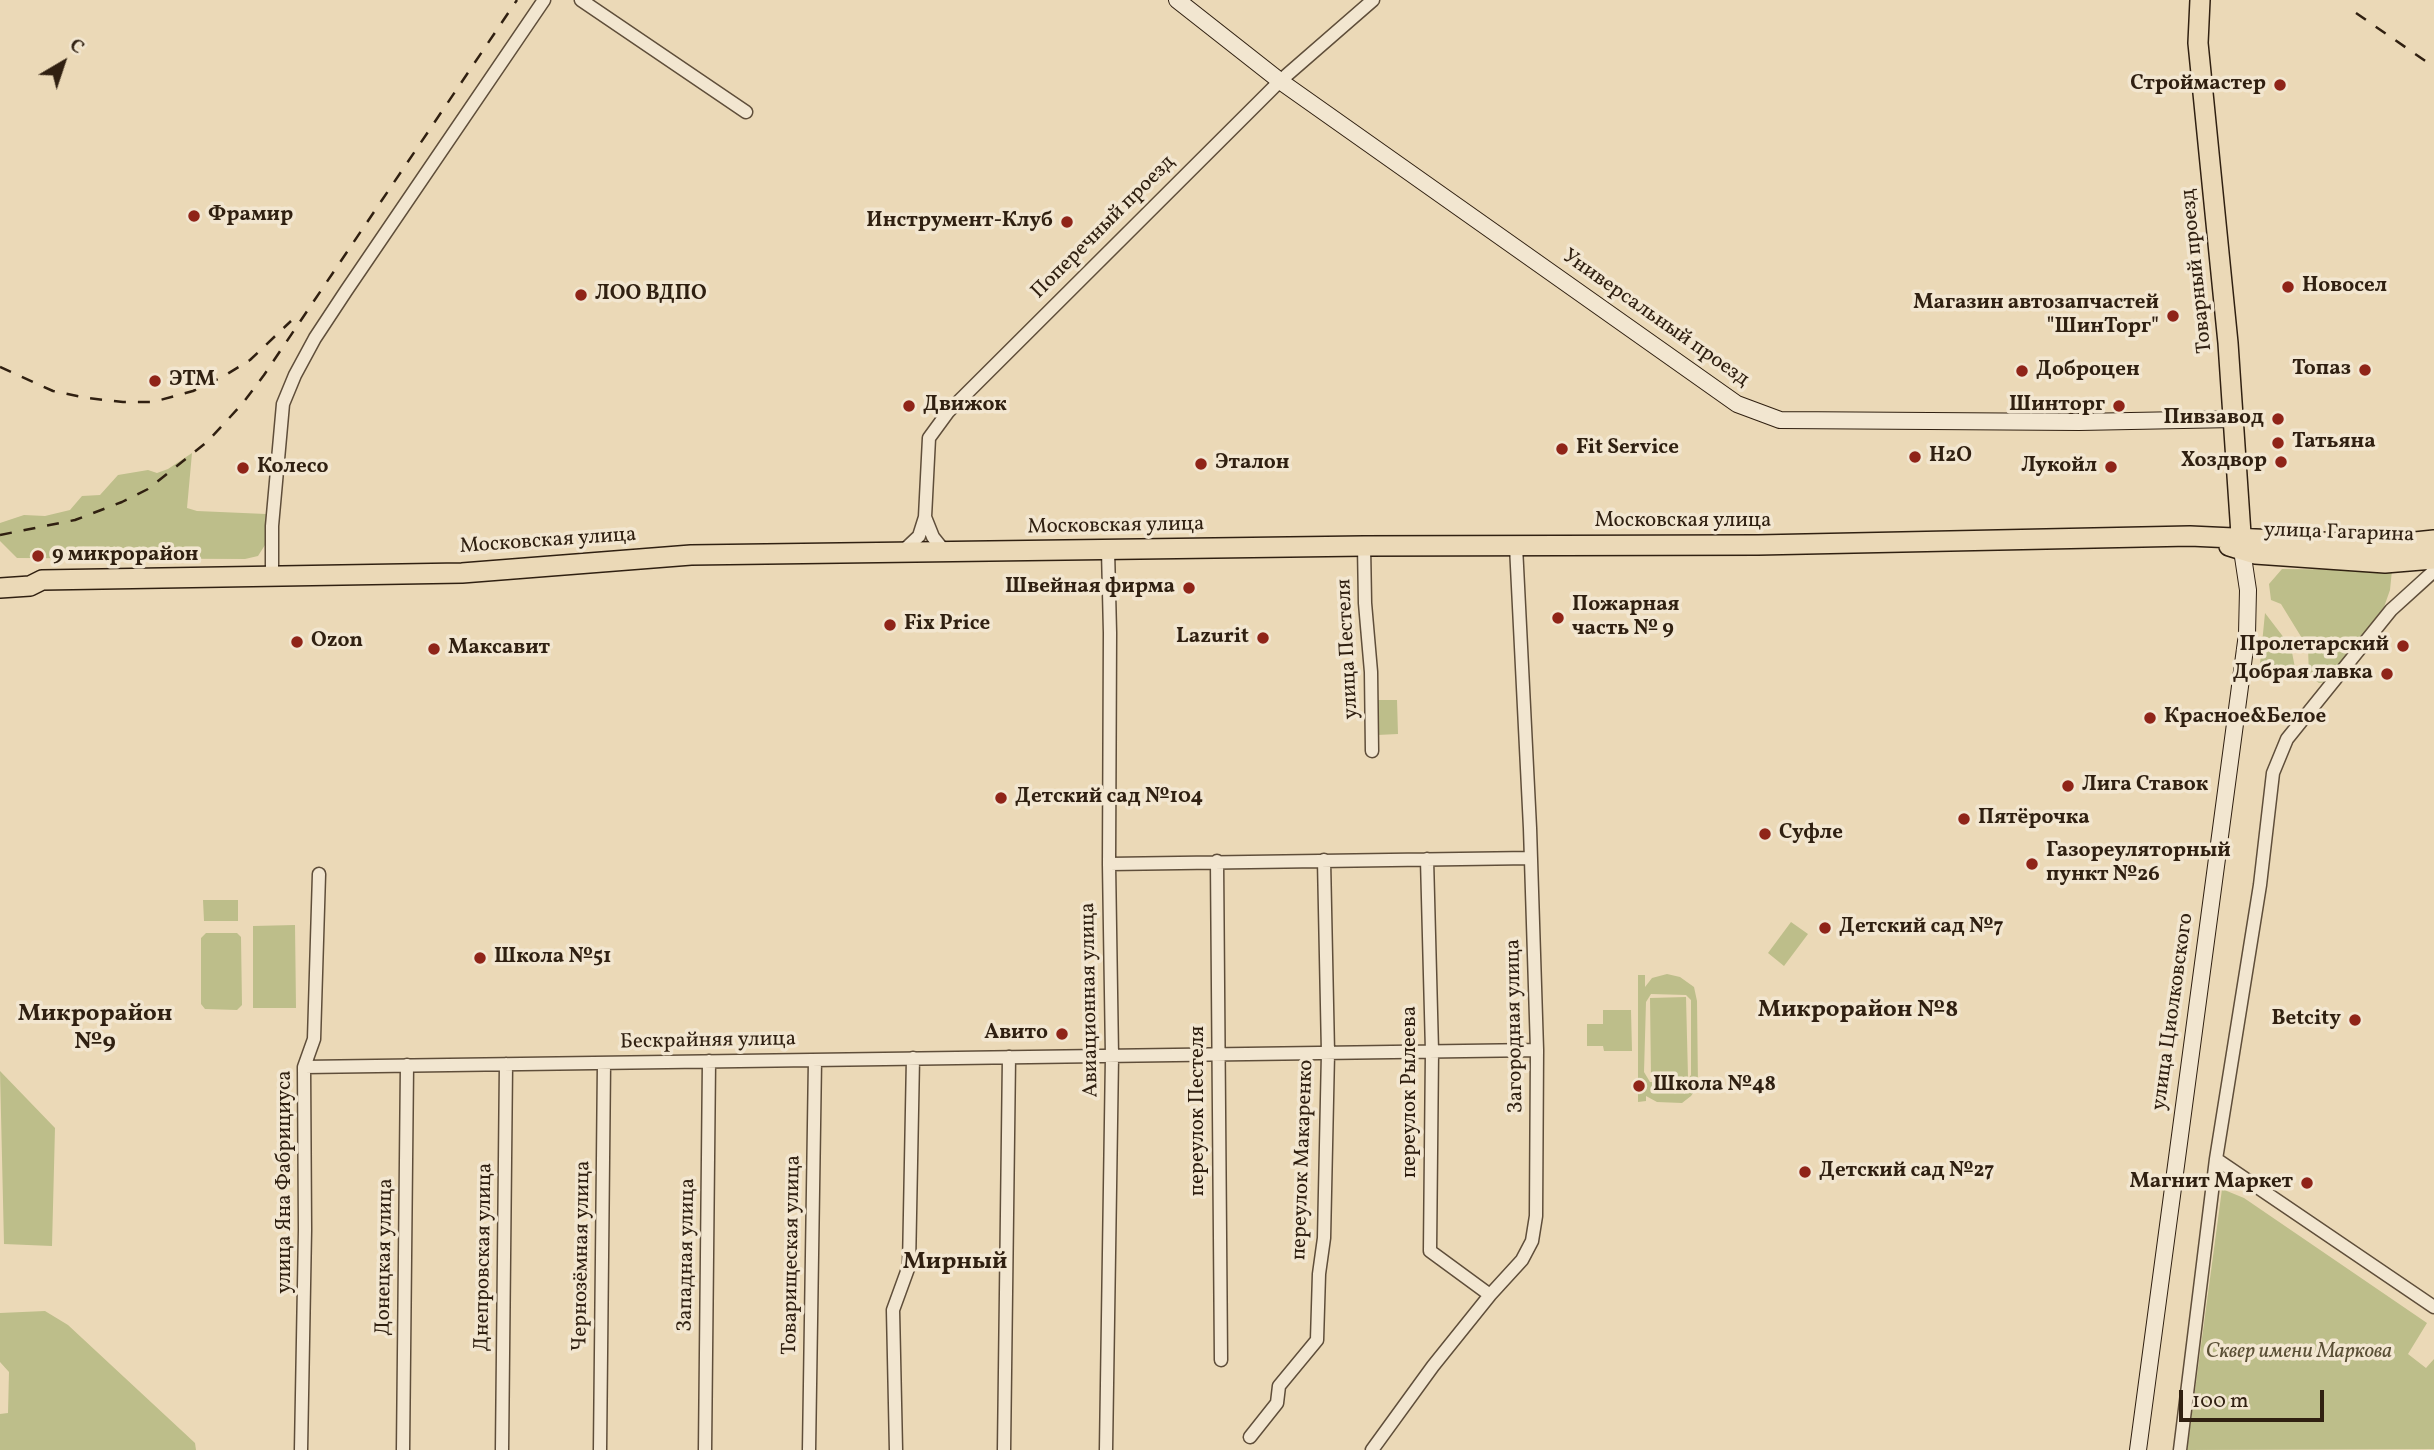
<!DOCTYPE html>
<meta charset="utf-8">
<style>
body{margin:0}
#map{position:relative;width:2434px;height:1450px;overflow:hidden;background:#ebd9b7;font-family:Vollkorn,serif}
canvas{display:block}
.north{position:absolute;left:28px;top:28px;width:70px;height:70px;-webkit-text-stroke:5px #f2e6d0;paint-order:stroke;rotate:39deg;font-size:19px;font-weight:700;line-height:28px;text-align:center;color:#302011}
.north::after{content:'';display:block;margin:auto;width:24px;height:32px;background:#302011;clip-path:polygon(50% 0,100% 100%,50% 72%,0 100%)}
.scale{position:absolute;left:2179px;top:1390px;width:145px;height:32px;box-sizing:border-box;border:4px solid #302011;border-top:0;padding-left:9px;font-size:21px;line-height:24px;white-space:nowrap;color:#302011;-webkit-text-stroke:5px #f2e6d0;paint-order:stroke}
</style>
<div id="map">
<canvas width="2434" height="1450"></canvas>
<div class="north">С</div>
<div class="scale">100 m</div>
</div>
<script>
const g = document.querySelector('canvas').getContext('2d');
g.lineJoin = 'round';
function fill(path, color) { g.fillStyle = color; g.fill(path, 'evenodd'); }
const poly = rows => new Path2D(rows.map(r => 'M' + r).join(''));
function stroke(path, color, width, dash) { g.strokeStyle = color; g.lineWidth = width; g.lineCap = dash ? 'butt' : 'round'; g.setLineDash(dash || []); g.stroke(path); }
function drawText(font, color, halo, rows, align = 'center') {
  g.font = font + ' Vollkorn,serif'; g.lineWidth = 7; g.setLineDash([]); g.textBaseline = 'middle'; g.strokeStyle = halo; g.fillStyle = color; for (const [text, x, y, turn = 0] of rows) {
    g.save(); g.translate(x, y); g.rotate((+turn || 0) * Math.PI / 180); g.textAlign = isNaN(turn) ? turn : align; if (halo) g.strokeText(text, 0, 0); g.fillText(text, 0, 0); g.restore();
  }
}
fill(poly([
 [192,453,187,508,197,511,266,514,265,545,258,556,245,559,17,558,0,541,0,523,24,515,45,516,70,510,82,496,100,495,118,475,148,470,157,473,168,469],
 [2282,569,2392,570,2390,590,2384,607,2327,682,2319,683,2309,676,2308,648,2281,604,2271,600,2269,584],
 [2265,613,2291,647,2295,668,2260,664],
 [1376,700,1397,700,1398,734,1377,735],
 [203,900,238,900,238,921,204,921],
 [1791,922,1808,934,1784,966,1768,953],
 [295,925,296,1008,253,1008,253,926],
 [206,933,237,933,241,937,242,1005,237,1010,205,1009,201,1004,201,938],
 [1667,974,1680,977,1694,987,1697,1001,1698,1086,1691,1096,1682,1103,1657,1102,1646,1096,1646,1101,1638,1102,1638,975,1645,975,1645,987,1652,978],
 [1651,994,1686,995,1691,1000,1691,1075,1686,1082,1650,1082,1644,1072,1646,1002],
 [1686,997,1688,1077,1651,1077,1650,998],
 [1603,1010,1631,1010,1632,1051,1604,1051,1603,1046,1587,1046,1587,1024,1603,1024],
 [0,1071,55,1128,52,1246,4,1244],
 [2222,1189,2244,1198,2427,1323,2408,1354,2426,1368,2434,1359,2434,1449,2187,1450],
 [45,1311,68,1325,195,1443,196,1450,0,1450,0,1414,8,1413,9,1372,0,1362,0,1313]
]), '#bdbe8a');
const street = poly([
 [581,0,746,112],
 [925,517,933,537,945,552],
 [1364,546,1365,603,1371,672,1372,751],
 [901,553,919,536,925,517,929,438,948,412,1280,81,1373,0],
 [272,577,272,526,283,404,295,375,315,338,346,291,544,0],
 [1427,859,1432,1051,1430,1251,1490,1295],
 [1217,861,1221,1360],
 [1109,864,1531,858],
 [304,1067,1537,1050],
 [2216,1159,2434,1307],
 [1250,1437,1277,1403,1279,1386,1317,1340,1319,1274,1324,1238,1328,1053,1324,860],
 [301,1450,305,1230,304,1067,314,1039,319,874],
 [403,1450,407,1065],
 [502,1450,506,1064],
 [600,1450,604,1063],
 [705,1450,709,1061],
 [809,1450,815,1060],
 [896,1450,893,1310,909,1266,913,1058],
 [1004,1450,1009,1057],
 [1106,1450,1112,1056,1109,864,1110,633,1108,550],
 [1372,1450,1433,1366,1490,1295,1522,1260,1532,1241,1536,1216,1537,1050,1530,828,1516,546],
 [2180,1450,2216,1159,2260,885,2273,773,2287,739,2391,610,2434,571]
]);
const secondary = poly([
 [1177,0,1280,81,1737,404,1780,420,2079,422,2235,419],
 [2138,1450,2247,634,2248,590,2242,550]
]);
const primary = poly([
 [2200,0,2198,43,2228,343,2242,549],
 [2229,546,2255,554,2385,563,2434,559],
 [0,588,30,586,42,580,462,573,691,555,1364,546,1758,545,2190,536,2386,545,2434,540]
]);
stroke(street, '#5f4e3a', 15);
stroke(secondary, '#302011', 18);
stroke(primary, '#302011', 22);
stroke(street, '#f2e6d0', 12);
stroke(secondary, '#f2e6d0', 16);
stroke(primary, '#ebd9b7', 19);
stroke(poly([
 [2356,13,2434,67],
 [0,367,53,391,87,398,123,402,153,402,193,391,224,376,250,360,291,321],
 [0,535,75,520,122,502,148,489,207,442,243,403,264,375,517,0]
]), '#302011', 2.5, [12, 12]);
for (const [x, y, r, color] of [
 [2280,85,7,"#8f2418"],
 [194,216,7,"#8f2418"],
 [1067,222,7,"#8f2418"],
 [2288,287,7,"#8f2418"],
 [581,295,7,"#8f2418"],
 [2173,316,7,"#8f2418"],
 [2365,370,7,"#8f2418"],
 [2022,371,7,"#8f2418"],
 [155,381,7,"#8f2418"],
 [909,406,7,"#8f2418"],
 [2119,406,7,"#8f2418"],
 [2278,419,7,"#8f2418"],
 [2278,443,7,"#8f2418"],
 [1562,449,7,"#8f2418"],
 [1915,457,7,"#8f2418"],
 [2281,462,7,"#8f2418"],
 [1201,464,7,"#8f2418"],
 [2111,467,7,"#8f2418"],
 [243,468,7,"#8f2418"],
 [38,556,7,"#8f2418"],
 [1189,588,7,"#8f2418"],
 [1558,618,7,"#8f2418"],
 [890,625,7,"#8f2418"],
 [1263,638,7,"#8f2418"],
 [297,642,7,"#8f2418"],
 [2403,646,7,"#8f2418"],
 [434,649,7,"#8f2418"],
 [2387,674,7,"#8f2418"],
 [2150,718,7,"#8f2418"],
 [2068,786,7,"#8f2418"],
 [1001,798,7,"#8f2418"],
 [1964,819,7,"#8f2418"],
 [1765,834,7,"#8f2418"],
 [2032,864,7,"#8f2418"],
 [1825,928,7,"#8f2418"],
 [480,958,7,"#8f2418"],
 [2355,1020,7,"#8f2418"],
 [1062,1034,7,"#8f2418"],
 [1639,1086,7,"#8f2418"],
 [1805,1172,7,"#8f2418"],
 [2307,1183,7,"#8f2418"]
]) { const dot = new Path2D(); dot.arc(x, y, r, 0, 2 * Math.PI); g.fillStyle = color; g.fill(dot); stroke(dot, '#f2e6d0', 2.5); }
drawText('bold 21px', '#302011', '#f2e6d0', [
 ["Строймастер",2266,85,"right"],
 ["Фрамир",208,216],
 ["Инструмент-Клуб",1053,222,"right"],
 ["Новосел",2302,287],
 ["ЛОО ВДПО",595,295],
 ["Магазин автозапчастей",2159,304,"right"],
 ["\"ШинТорг\"",2159,328,"right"],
 ["Топаз",2351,370,"right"],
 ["Доброцен",2036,371],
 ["ЭТМ",169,381],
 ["Движок",923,406],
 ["Шинторг",2105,406,"right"],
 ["Пивзавод",2264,419,"right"],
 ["Татьяна",2292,443],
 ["Fit Service",1576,449],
 ["Н2О",1929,457],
 ["Хоздвор",2267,462,"right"],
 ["Эталон",1215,464],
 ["Лукойл",2097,467,"right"],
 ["Колесо",257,468],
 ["9 микрорайон",52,556],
 ["Швейная фирма",1175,588,"right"],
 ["Пожарная",1572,606],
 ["часть № 9",1572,630],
 ["Fix Price",904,625],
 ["Lazurit",1249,638,"right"],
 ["Ozon",311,642],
 ["Пролетарский",2389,646,"right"],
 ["Максавит",448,649],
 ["Добрая лавка",2373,674,"right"],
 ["Красное&Белое",2164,718],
 ["Лига Ставок",2082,786],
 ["Детский сад №104",1015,798],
 ["Пятёрочка",1978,819],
 ["Суфле",1779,834],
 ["Газореуляторный",2046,852],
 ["пункт №26",2046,876],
 ["Детский сад №7",1839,928],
 ["Школа №51",494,958],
 ["Betcity",2341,1020,"right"],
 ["Авито",1048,1034,"right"],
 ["Школа №48",1653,1086],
 ["Детский сад №27",1819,1172],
 ["Магнит Маркет",2293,1183,"right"]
], 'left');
drawText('21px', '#302011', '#f2e6d0', [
 ["Поперечный проезд",1104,228,-45],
 ["Товарный проезд",2198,271,-96],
 ["Универсальный проезд",1655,319,35],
 ["Московская улица",1683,522],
 ["Московская улица",1116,527,-1],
 ["улица Гагарина",2339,534,2],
 ["Московская улица",548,542,-4],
 ["улица Пестеля",1349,649,-93],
 ["Авиационная улица",1091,1000,-91],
 ["улица Циолковского",2174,1012,-82],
 ["Загородная улица",1516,1026,-91],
 ["Бескрайняя улица",708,1042,-1],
 ["переулок Рылеева",1411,1092,-90],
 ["переулок Пестеля",1199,1111,-90],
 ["переулок Макаренко",1304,1160,-88],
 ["улица Яна Фабрициуса",286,1182,-90],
 ["Западная улица",688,1255,-89],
 ["Товарищеская улица",793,1255,-89],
 ["Чернозёмная улица",583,1256,-89],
 ["Донецкая улица",386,1257,-89],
 ["Днепровская улица",485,1257,-89]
]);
drawText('italic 21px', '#5a4f35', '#f2e6d0', [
 ["Сквер имени Маркова",2299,1353]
]);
drawText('bold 24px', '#302011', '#f2e6d0', [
 ["Микрорайон №8",1858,1012],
 ["Микрорайон",95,1016],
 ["№9",95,1044],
 ["Мирный",955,1264]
]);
</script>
